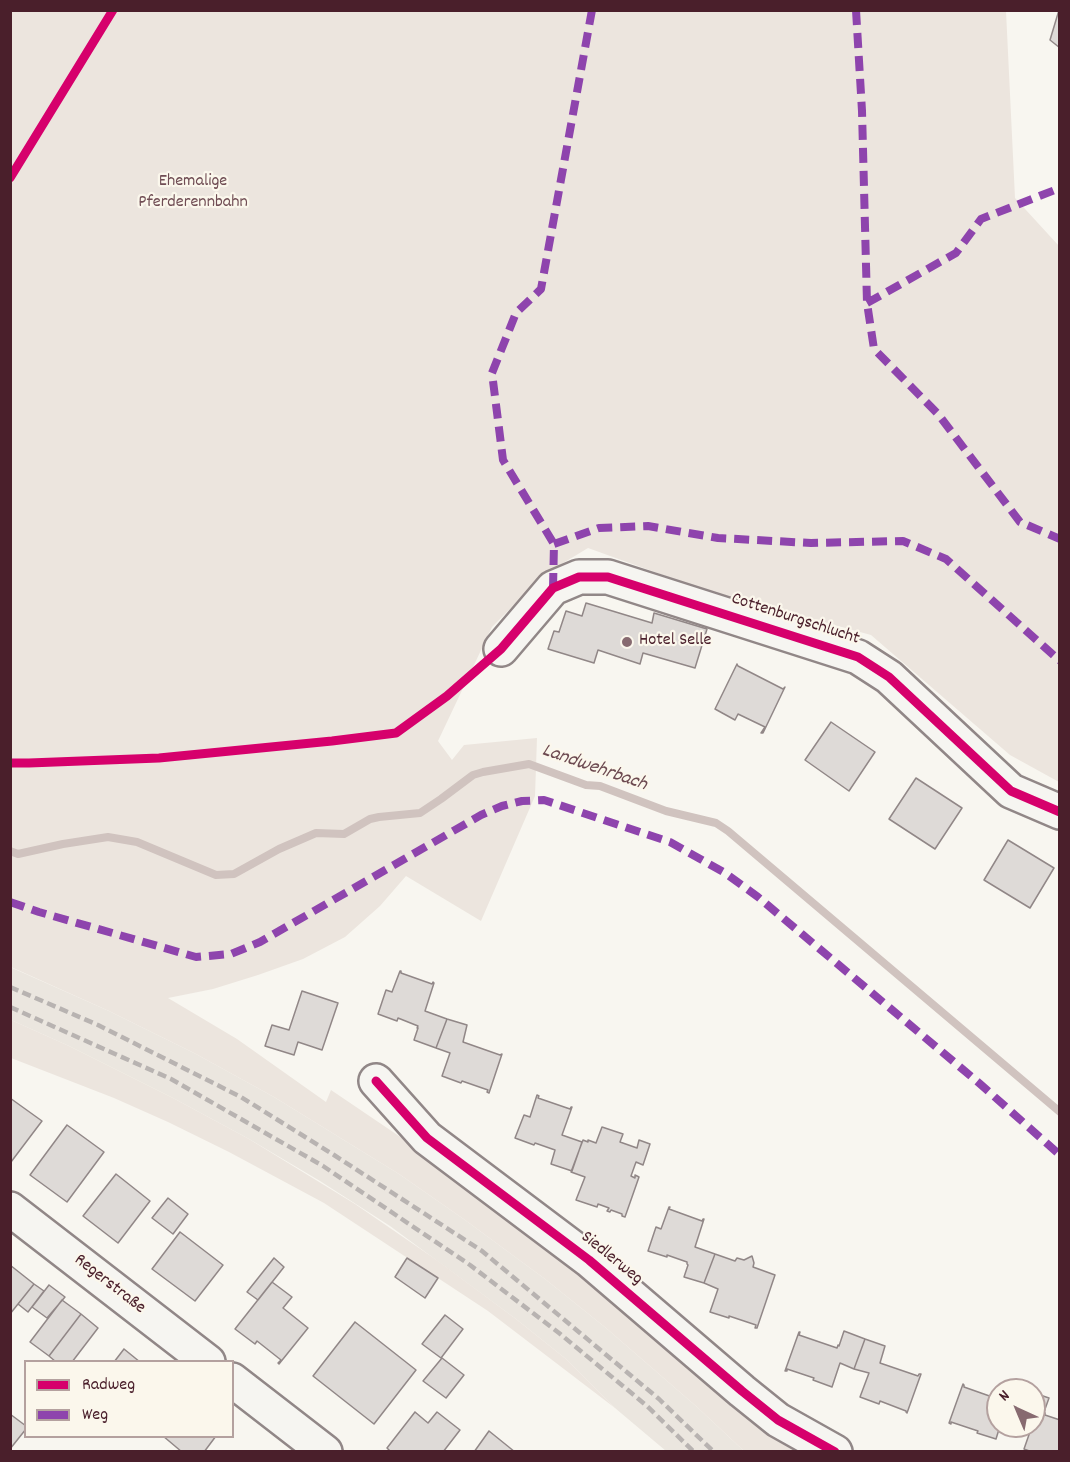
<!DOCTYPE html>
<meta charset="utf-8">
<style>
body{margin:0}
#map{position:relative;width:1070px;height:1462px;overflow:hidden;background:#f8f6f0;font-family:Dekko,sans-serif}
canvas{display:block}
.frame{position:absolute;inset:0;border:12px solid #4a1f2b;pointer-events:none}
.legend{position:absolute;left:24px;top:1360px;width:210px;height:78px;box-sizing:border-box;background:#fbf7ec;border:2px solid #b4a19f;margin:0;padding:8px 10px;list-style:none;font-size:18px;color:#4a1f2b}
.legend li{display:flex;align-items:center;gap:12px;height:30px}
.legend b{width:30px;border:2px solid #b4a19f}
.north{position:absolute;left:986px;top:1378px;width:60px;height:60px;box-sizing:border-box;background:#fbf7ec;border:2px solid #b4a19f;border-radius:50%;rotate:316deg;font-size:16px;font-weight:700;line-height:24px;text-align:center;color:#4a1f2b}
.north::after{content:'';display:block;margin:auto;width:21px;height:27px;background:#876a70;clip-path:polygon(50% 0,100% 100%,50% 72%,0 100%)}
</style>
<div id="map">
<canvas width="1070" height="1462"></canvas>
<div class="frame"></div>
<ul class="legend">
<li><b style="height:8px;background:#d6006c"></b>Radweg</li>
<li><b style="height:8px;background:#8e44ad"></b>Weg</li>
</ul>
<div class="north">N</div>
</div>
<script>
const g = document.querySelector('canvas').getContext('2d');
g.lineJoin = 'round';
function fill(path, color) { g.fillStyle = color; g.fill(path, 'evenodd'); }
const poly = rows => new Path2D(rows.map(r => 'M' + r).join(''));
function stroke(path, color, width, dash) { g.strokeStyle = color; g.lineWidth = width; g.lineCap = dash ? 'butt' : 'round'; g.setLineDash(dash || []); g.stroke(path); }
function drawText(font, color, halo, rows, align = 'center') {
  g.font = font + ' Dekko,sans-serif'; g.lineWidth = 4.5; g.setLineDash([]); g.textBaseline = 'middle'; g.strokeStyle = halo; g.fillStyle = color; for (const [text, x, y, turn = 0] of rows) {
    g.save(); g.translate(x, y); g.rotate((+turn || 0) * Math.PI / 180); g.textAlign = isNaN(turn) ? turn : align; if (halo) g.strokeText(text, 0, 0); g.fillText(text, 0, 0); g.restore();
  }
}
fill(poly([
 [10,967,109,1011,196,1054,274,1097,399,1174,465,1220,545,1279,606,1328,697,1407,744,1451,666,1451,615,1408,566,1359,516,1319,390,1226,320,1181,249,1139,173,1098,69,1046,11,1020]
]), '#ebe6df');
fill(poly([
 [10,11,1006,11,1015,198,1059,246,1059,782,1010,755,871,635,699,588,588,548,545,574,492,627,438,741,452,760,464,745,537,738,535,796,481,921,406,876,380,906,345,937,303,959,258,975,213,989,168,998,237,1039,326,1102,331,1090,458,1176,805,1451,744,1451,697,1407,606,1328,545,1279,465,1220,399,1174,274,1097,196,1054,109,1011,11,967],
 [11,1020,69,1046,173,1098,249,1139,355,1204,438,1261,516,1319,566,1359,615,1408,488,1311,324,1203,229,1152,168,1122,114,1098,11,1058]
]), '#ece5de');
stroke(poly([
 [10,851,18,854,63,844,108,837,137,842,216,875,234,874,279,849,316,833,344,834,370,819,379,817,420,813,441,799,473,775,483,772,529,764,586,785,600,786,666,811,716,823,728,831,1060,1112]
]), '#d0c3bf', 8);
const building = poly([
 [1059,10,1060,10,1060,48,1050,40,1059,10],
 [586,603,652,623,654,613,707,629,695,668,643,653,640,664,598,650,594,663,548,649,554,631,559,632,566,611,582,616,586,603],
 [737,664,738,666,783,689,785,687,763,733,761,733,765,727,738,714,735,720,715,709,737,664],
 [831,722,875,752,849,791,805,760,831,722],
 [916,778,962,808,935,849,889,819,916,778],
 [1008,840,1054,868,1030,908,984,880,1008,840],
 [400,971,401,971,401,973,432,984,433,982,434,983,425,1011,447,1019,436,1048,414,1040,418,1028,417,1028,418,1026,398,1018,397,1021,378,1014,386,990,392,992,400,971],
 [302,991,338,1003,322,1050,298,1042,294,1055,265,1046,272,1025,289,1030,302,991],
 [447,1019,467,1025,463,1042,500,1055,502,1054,489,1093,487,1092,488,1090,462,1081,461,1083,442,1076,450,1053,436,1048,447,1019],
 [537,1095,539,1096,538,1098,570,1109,571,1107,572,1107,562,1135,582,1142,572,1171,551,1164,555,1150,535,1143,534,1145,515,1138,524,1115,530,1117,537,1095],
 [10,1098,42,1121,11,1162,10,1161,10,1098],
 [67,1125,104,1152,67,1202,30,1175,67,1125],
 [602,1127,623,1134,620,1142,637,1148,639,1140,650,1144,643,1165,636,1162,631,1176,635,1178,635,1175,639,1177,625,1217,622,1216,622,1214,611,1210,610,1212,607,1211,609,1208,598,1204,597,1207,576,1200,585,1177,571,1172,583,1140,588,1142,588,1140,596,1143,602,1127],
 [116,1174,150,1201,118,1243,83,1216,116,1174],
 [168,1198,188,1214,173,1234,152,1218,168,1198],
 [669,1207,670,1207,669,1209,702,1221,703,1219,704,1219,695,1247,715,1254,704,1283,684,1277,688,1265,687,1264,687,1262,667,1255,667,1257,648,1251,656,1227,661,1229,669,1207],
 [180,1232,223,1265,195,1301,152,1269,180,1232],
 [715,1254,735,1261,737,1258,744,1260,752,1256,754,1263,753,1267,775,1275,757,1328,755,1328,756,1325,729,1316,729,1318,710,1312,718,1289,704,1283,715,1254],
 [274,1258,284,1267,258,1300,247,1292,274,1258],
 [407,1258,438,1278,425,1298,395,1277,407,1258],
 [10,1265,34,1284,10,1314,10,1265],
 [272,1282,292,1297,283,1308,308,1328,279,1364,278,1363,281,1360,257,1341,255,1344,235,1329,272,1282],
 [34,1284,44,1291,28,1312,18,1304,34,1284],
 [49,1285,65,1297,47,1318,32,1307,49,1285],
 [62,1300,81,1314,49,1356,30,1342,62,1300],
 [81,1314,98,1328,72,1362,56,1362,49,1356,81,1314],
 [445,1315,463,1329,441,1358,422,1344,445,1315],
 [355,1322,416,1370,374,1424,313,1376,355,1322],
 [844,1331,865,1339,854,1369,840,1363,832,1387,813,1380,814,1378,787,1369,787,1371,785,1371,799,1332,800,1332,799,1335,837,1348,838,1345,839,1346,844,1331],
 [865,1339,885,1346,880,1363,918,1376,919,1374,921,1374,907,1413,906,1412,906,1411,880,1401,879,1404,860,1397,869,1373,854,1369,865,1339],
 [124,1349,140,1362,114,1362,124,1349],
 [442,1358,464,1375,446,1398,423,1381,442,1358],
 [963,1384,964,1385,964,1387,998,1399,998,1426,1000,1426,996,1439,977,1433,978,1431,951,1422,951,1424,949,1423,963,1384],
 [1008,1384,1026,1390,1006,1390,1008,1384],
 [1034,1393,1049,1398,1044,1412,1045,1413,1045,1415,1060,1420,1060,1452,1032,1452,1024,1449,1032,1426,1034,1426,1034,1393],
 [415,1412,428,1423,437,1412,460,1430,443,1452,391,1452,387,1448,415,1412],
 [10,1414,26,1426,26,1429,10,1449,10,1414],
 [489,1431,515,1452,474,1452,489,1431],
 [163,1436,216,1436,204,1452,182,1452,163,1436]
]);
fill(building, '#dedad7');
stroke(building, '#918787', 1.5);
const minor = poly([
 [501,649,553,588,579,577,608,577,858,657,889,677,1011,791,1060,812],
 [376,1081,427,1138,589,1260,742,1391,778,1420,835,1452],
 [10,1209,208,1362],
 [232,1380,325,1452]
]);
stroke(minor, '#918787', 38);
stroke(minor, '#f6f5f1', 33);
stroke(poly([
 [10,987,98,1025,241,1097,334,1155,482,1251,659,1399,714,1452],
 [10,1007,171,1079,323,1166,470,1265,559,1333,647,1406,694,1452]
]), '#b8b3b1', 4.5, [9, 4.5]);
stroke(poly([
 [856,10,862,111,867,303,874,349,938,414,1020,522,1060,539],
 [867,303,956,253,981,219,1060,188],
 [554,544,599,528,648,526,718,538,811,543,903,541,946,559,1060,661],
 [553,588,554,544,503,460,492,373,516,313,541,289,592,10],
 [10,902,39,912,196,957,231,954,260,942,481,815,502,806,522,801,544,800,670,842,725,873,758,897,979,1083,1060,1155]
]), '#8e44ad', 8, [15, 8]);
stroke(poly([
 [10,178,113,10],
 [10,763,29,763,159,758,332,741,396,733,447,696,501,649,553,588,579,577,608,577,858,657,889,677,1011,791,1060,812],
 [376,1081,427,1138,589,1260,742,1391,778,1420,835,1452]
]), '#d6006c', 9);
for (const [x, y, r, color] of [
 [627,642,6,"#876a70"]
]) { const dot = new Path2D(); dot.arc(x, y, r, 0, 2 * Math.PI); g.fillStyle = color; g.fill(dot); stroke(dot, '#fbf7ec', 2); }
drawText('18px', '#704d54', '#fbf7ec', [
 ["Ehemalige",193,183],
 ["Pferderennbahn",193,204]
]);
drawText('18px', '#4a1f2b', '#fbf7ec', [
 ["Cottenburgschlucht",795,620,18],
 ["Siedlerweg",611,1259,39],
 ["Regerstraße",109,1285,38]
]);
drawText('18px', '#4a1f2b', '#fbf7ec', [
 ["Hotel Selle",639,642]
], 'left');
drawText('italic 20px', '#6d4a51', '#fbf7ec', [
 ["Landwehrbach",594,769,19]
]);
</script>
